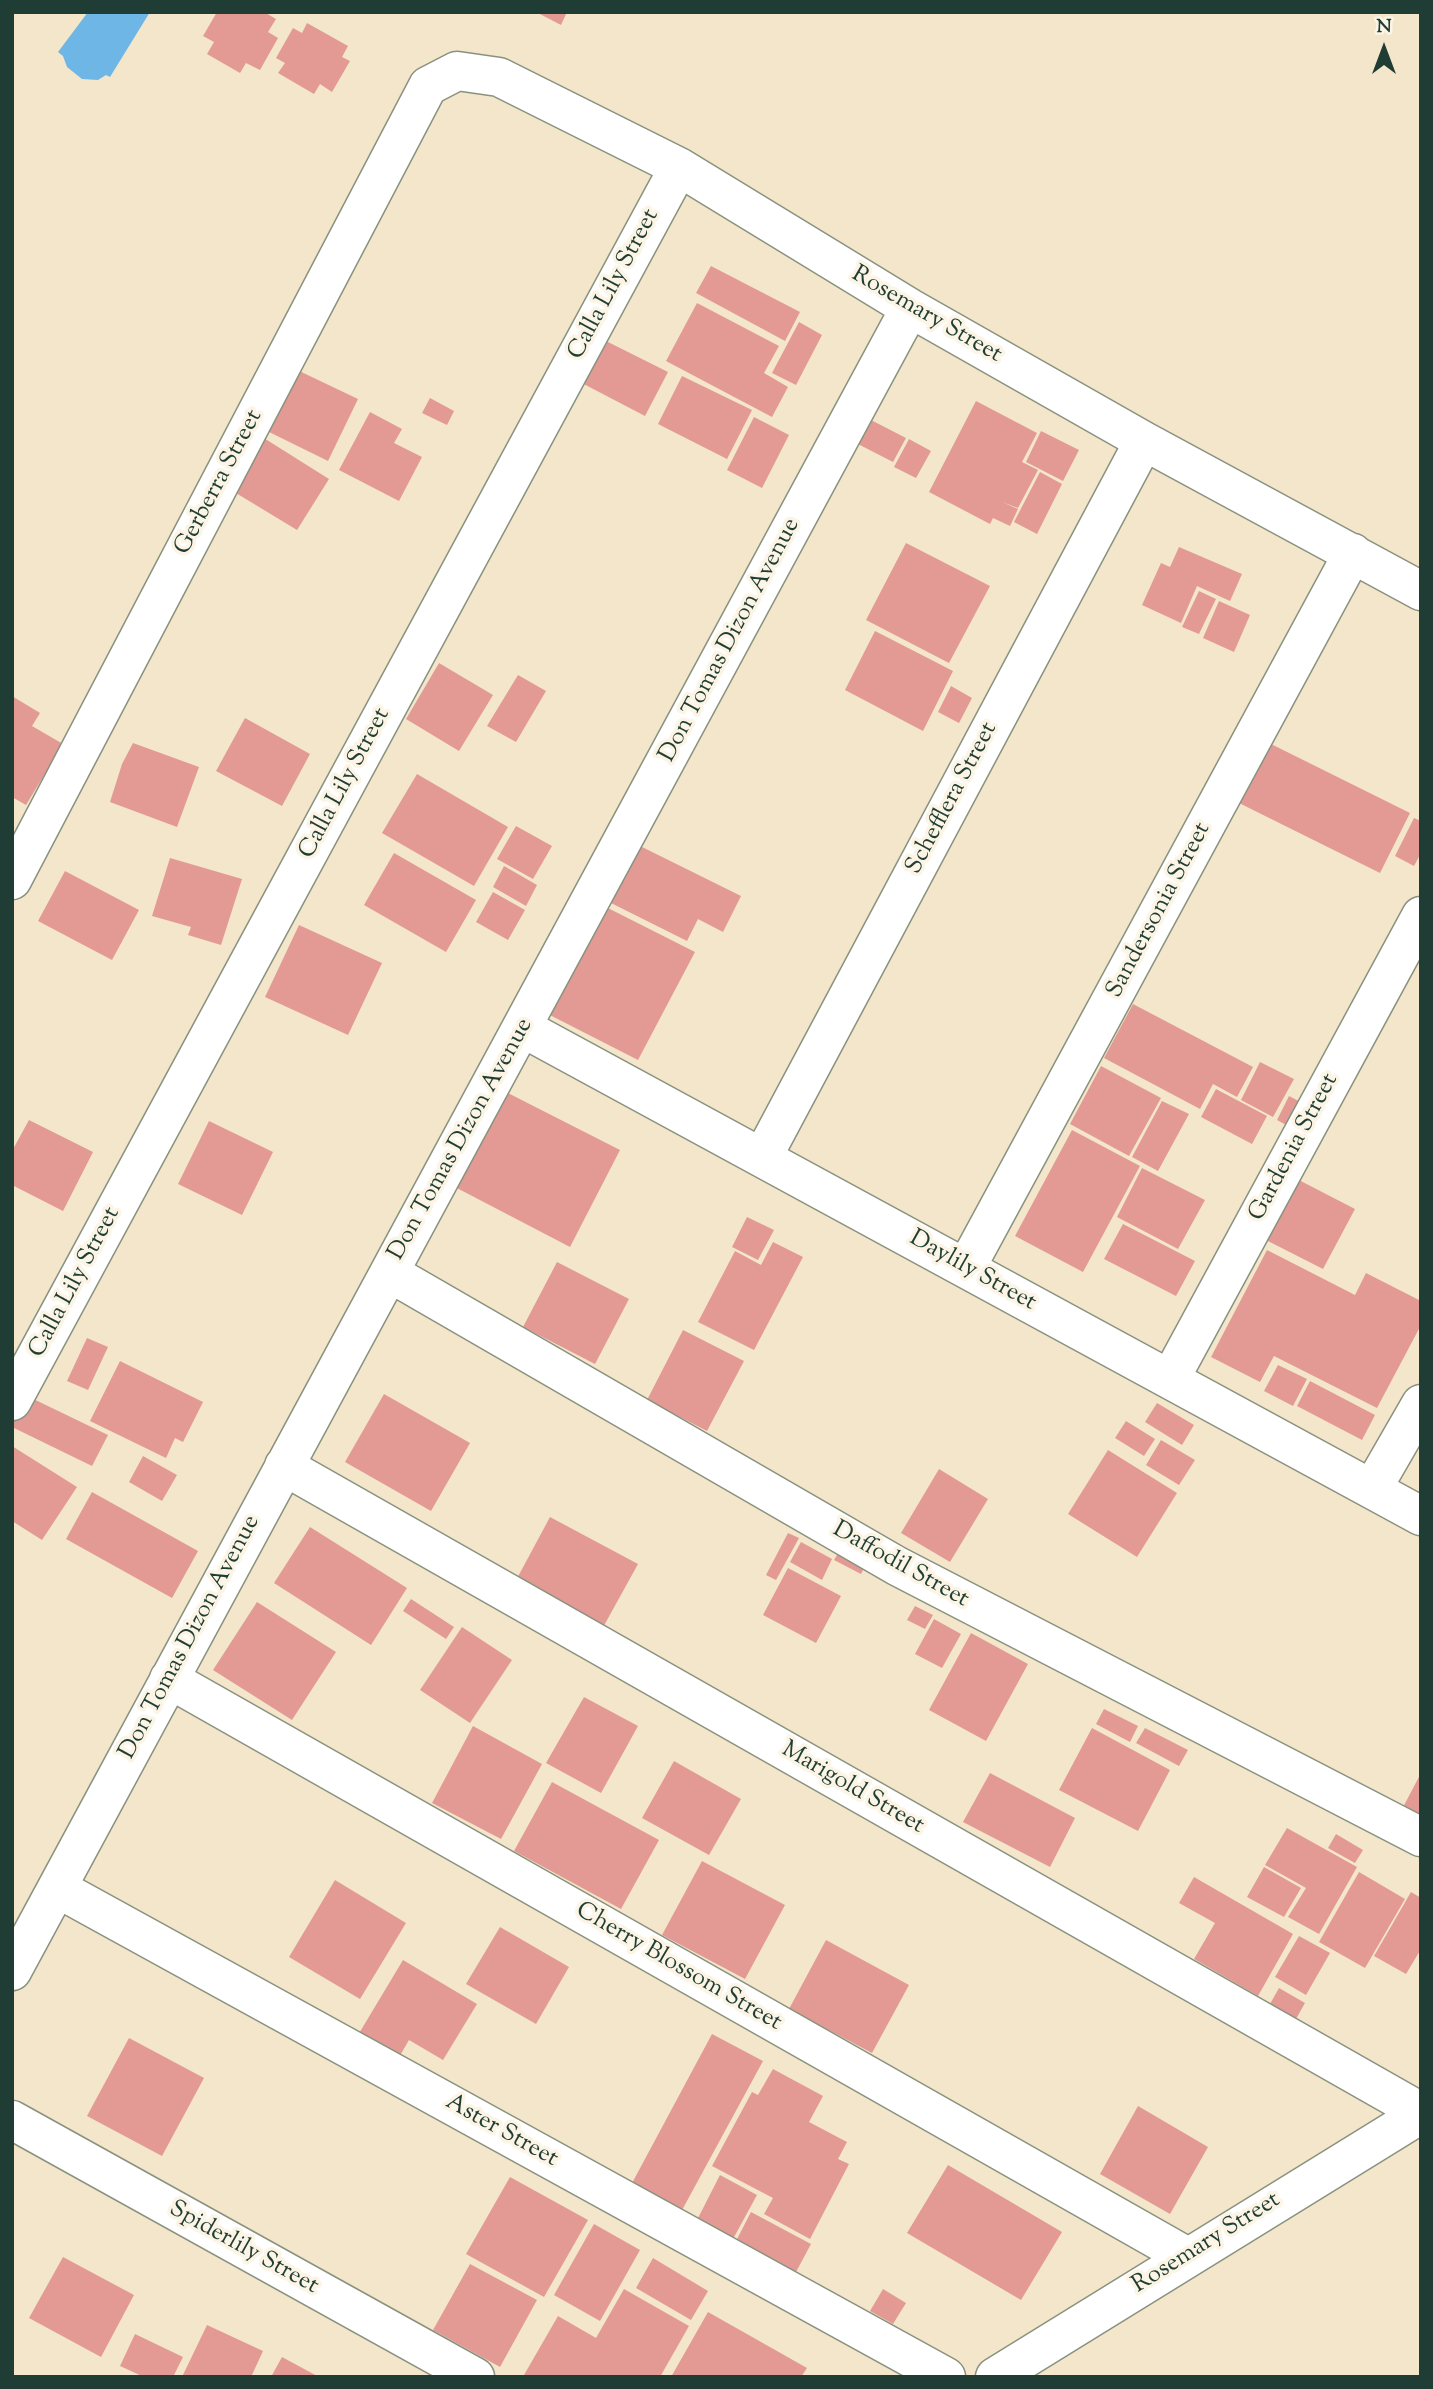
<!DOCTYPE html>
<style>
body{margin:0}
#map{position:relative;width:1433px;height:2389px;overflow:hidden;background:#f3e6ca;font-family:"Sorts Mill Goudy",serif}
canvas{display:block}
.frame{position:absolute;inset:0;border:14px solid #1f3d34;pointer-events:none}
.north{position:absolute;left:1349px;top:14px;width:70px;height:70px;-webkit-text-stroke:5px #fcf5e5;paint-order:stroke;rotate:0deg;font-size:19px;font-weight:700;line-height:28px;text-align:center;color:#1f3d34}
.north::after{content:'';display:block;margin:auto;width:24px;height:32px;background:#1f3d34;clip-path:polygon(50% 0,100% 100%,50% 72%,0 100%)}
</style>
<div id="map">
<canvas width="1433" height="2389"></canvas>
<div class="frame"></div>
<div class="north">N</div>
</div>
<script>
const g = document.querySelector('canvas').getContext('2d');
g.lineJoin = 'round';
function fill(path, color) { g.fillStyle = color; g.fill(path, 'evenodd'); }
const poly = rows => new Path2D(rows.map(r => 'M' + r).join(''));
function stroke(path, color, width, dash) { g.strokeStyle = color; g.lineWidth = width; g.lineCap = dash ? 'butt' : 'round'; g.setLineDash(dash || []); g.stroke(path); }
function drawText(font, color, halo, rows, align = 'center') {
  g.font = font + ' "Sorts Mill Goudy",serif'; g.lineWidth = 7; g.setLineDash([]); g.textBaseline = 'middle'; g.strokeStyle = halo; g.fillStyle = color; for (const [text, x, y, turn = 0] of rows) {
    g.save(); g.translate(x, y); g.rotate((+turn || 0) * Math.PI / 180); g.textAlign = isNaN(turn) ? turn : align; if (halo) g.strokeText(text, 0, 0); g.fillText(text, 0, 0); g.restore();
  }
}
fill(poly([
 [88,12,150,12,110,77,106,75,98,80,82,79,67,67,63,56,58,52]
]), '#6eb6e6');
fill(poly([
 [217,12,264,12,276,19,268,32,278,38,260,70,246,63,240,73,207,54,214,42,203,36],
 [536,12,567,12,561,25],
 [307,23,348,46,342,57,350,61,332,92,320,84,314,94,278,73,285,63,276,58,293,28,302,33],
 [711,266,800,312,785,341,696,293],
 [697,303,779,346,764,373,788,387,772,417,666,361],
 [799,322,822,335,796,385,772,373],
 [598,337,668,372,645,416,576,380],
 [293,368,358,399,328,461,263,429],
 [682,376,752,410,727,459,658,424],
 [430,398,454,411,447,425,422,413],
 [976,401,1037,433,1022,462,1038,470,1018,508,1002,502,1018,509,1010,526,993,518,990,524,929,492],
 [370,412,402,429,394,443,422,457,399,501,339,470],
 [754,417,789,435,762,488,727,470],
 [869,419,906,438,893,462,856,443],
 [1041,431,1079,450,1063,481,1026,462],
 [259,435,329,479,297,530,226,487],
 [909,439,931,451,916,478,894,467],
 [1040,472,1062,484,1037,534,1014,522],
 [906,543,990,586,949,663,866,620],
 [1179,547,1242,574,1230,601,1197,586,1181,623,1142,605,1161,563,1170,567],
 [1199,591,1216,599,1199,634,1182,627],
 [1219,601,1250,615,1234,652,1203,638],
 [875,631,953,671,923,731,845,690],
 [439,663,493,695,459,751,406,719],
 [518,675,546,691,516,742,487,726],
 [951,686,972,698,959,723,938,712],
 [12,696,40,713,32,726,63,744,26,805,12,797],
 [245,718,310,754,282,806,216,771],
 [133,743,199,767,177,827,110,802,122,764],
 [1269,743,1410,813,1380,873,1239,803],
 [417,774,508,827,474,886,382,833],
 [1414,818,1421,821,1421,853,1414,866,1395,856],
 [516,826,552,846,533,879,497,859],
 [632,842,741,896,723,932,698,919,687,941,603,899],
 [394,853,476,900,446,952,364,905],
 [170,858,242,879,221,945,188,935,191,927,152,916],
 [504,866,537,885,526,906,493,887],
 [65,871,139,910,112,960,38,921],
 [493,892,525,910,508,940,476,922],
 [596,902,695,952,638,1060,540,1010],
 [299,925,382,963,348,1035,265,997],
 [1133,1004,1253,1067,1237,1097,1213,1084,1200,1109,1104,1058],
 [1260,1062,1294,1079,1273,1117,1241,1100],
 [1101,1066,1161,1098,1129,1156,1070,1124],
 [1216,1089,1267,1116,1252,1144,1201,1117],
 [502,1090,620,1150,570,1247,453,1186],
 [1289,1096,1314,1109,1301,1133,1277,1120],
 [1162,1101,1189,1114,1158,1171,1132,1157],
 [29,1120,93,1152,63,1211,12,1185,12,1151],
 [209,1121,273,1152,242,1215,178,1184],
 [1072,1130,1140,1166,1083,1272,1015,1236],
 [1142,1168,1205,1200,1178,1249,1117,1217],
 [1295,1178,1355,1209,1323,1269,1264,1239],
 [747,1217,774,1230,758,1260,732,1247],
 [1123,1224,1195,1261,1176,1296,1104,1259],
 [773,1242,803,1257,754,1350,698,1322,735,1251,761,1265],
 [1267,1250,1355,1295,1366,1273,1421,1301,1421,1325,1377,1408,1274,1356,1260,1382,1211,1357],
 [557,1262,629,1299,595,1364,523,1327],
 [683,1330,744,1361,707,1431,647,1400],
 [87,1338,108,1347,88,1390,67,1381],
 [120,1361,203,1402,183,1442,175,1438,166,1458,90,1421],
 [1278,1365,1307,1379,1293,1406,1264,1391],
 [1310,1381,1375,1415,1362,1440,1297,1406],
 [23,1394,108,1435,92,1466,12,1427,12,1416],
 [384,1394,470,1443,431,1511,345,1462],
 [1157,1403,1194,1425,1182,1445,1145,1422],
 [1126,1421,1155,1439,1144,1456,1115,1438],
 [1161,1440,1195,1460,1179,1485,1146,1465],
 [12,1446,77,1487,42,1540,12,1521],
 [1108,1450,1177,1493,1137,1557,1068,1514],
 [143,1456,177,1475,162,1501,129,1482],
 [939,1469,988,1499,950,1562,901,1533],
 [92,1492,198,1551,172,1598,66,1539],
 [550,1517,638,1564,601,1631,514,1584],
 [310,1527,407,1588,371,1645,274,1583],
 [788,1533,799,1538,776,1580,766,1575],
 [801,1542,832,1559,822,1580,790,1562],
 [843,1545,869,1558,861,1574,834,1560],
 [788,1568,841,1596,816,1643,763,1615],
 [411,1599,454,1627,446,1639,403,1611],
 [257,1602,336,1652,292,1720,213,1670],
 [915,1606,933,1615,925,1629,907,1620],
 [934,1619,961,1634,942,1668,915,1654],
 [462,1627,512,1660,470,1723,420,1690],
 [971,1633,1028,1664,986,1741,929,1710],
 [584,1697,638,1726,601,1793,546,1763],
 [1104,1709,1138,1726,1130,1742,1096,1724],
 [473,1726,542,1764,501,1839,432,1803],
 [1092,1728,1170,1770,1138,1831,1059,1790],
 [1145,1728,1188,1750,1179,1766,1136,1743],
 [674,1761,741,1799,709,1855,642,1818],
 [990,1773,1075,1818,1050,1867,963,1822],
 [1421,1773,1421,1822,1401,1811],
 [552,1782,659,1840,621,1909,514,1851],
 [1287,1828,1357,1867,1319,1934,1288,1917,1306,1888,1265,1865],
 [1336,1834,1363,1850,1355,1863,1328,1848],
 [702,1861,785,1905,745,1979,662,1935],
 [1264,1867,1301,1888,1284,1917,1247,1897],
 [1359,1872,1405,1899,1365,1968,1319,1942],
 [1194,1877,1293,1934,1258,1996,1194,1959,1215,1923,1179,1903],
 [335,1880,406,1923,360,1999,289,1957],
 [1411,1892,1421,1898,1421,1949,1406,1974,1374,1956],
 [500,1927,569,1967,536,2024,466,1984],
 [1299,1936,1330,1953,1306,1995,1275,1977],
 [826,1940,909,1985,872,2053,789,2009],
 [403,1960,477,2004,443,2060,409,2040,398,2059,358,2035],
 [1279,1988,1305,2003,1292,2026,1266,2011],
 [712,2034,763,2061,681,2212,631,2185],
 [129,2038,204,2078,162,2156,87,2116],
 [773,2069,823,2096,809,2122,847,2142,838,2159,849,2164,810,2239,764,2214,773,2198,712,2166,752,2092,758,2095],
 [1138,2106,1208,2147,1170,2214,1100,2174],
 [948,2165,1062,2232,1021,2300,907,2233],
 [720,2175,757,2195,733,2239,697,2220],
 [510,2177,588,2220,544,2297,466,2254],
 [751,2212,811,2244,796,2272,736,2241],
 [594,2224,640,2250,600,2321,554,2295],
 [63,2257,134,2295,101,2357,29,2318],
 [653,2258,708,2291,691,2320,636,2288],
 [470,2264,537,2300,500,2367,433,2330],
 [624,2289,689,2326,660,2377,524,2375,558,2316,596,2338],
 [883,2289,906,2303,893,2324,870,2311],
 [708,2312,807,2368,801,2377,671,2377],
 [207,2325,263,2351,251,2377,182,2377],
 [135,2334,183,2357,173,2377,144,2377,120,2366],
 [282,2357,319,2377,271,2377]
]), '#e39a95');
const minor = poly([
 [12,880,428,86,457,71,499,77,679,167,910,308,1144,441,1421,591],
 [523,1028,1421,1516],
 [762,1158,1144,441],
 [966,1268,1353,553],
 [390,1273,897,1566,1421,1837],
 [1170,1379,1421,916],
 [12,1401,679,167],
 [284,1466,1421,2112],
 [1372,1489,1421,1404],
 [169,1679,1186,2256],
 [57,1888,946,2377],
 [12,1971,910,308],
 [12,2120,475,2377],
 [995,2377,1421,2114]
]);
stroke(minor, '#89927f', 41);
stroke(minor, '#fff', 38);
drawText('24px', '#1f3d34', '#fcf5e5', [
 ["Calla Lily Street",615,285,-62],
 ["Rosemary Street",926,316,30],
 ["Gerberra Street",220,483,-62],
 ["Don Tomas Dizon Avenue",731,641,-62],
 ["Calla Lily Street",346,784,-62],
 ["Schefflera Street",953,799,-62],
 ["Sandersonia Street",1160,911,-62],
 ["Don Tomas Dizon Avenue",462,1140,-61],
 ["Gardenia Street",1295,1148,-62],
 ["Daylily Street",972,1272,29],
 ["Calla Lily Street",76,1283,-62],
 ["Daffodil Street",900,1566,29],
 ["Don Tomas Dizon Avenue",191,1638,-62],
 ["Marigold Street",852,1789,30],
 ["Cherry Blossom Street",678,1968,30],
 ["Aster Street",501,2132,29],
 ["Rosemary Street",1207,2244,-32],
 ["Spiderlily Street",243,2249,29]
]);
</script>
